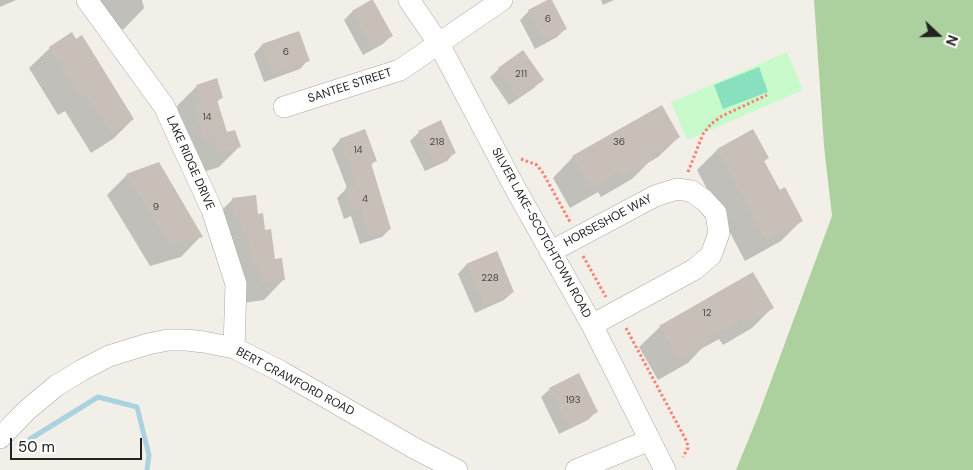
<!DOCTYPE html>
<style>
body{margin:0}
#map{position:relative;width:973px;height:470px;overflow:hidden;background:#f2efe9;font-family:"DM Sans",sans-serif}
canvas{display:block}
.north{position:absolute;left:913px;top:10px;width:50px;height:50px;-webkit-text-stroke:4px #fff;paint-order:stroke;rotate:111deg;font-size:14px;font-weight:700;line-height:20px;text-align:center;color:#222}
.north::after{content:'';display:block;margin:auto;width:18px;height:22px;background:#222;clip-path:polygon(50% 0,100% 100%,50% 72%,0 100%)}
.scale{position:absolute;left:10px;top:438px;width:132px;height:22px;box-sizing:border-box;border:2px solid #222;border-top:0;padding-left:6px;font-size:15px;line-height:18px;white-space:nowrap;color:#222;-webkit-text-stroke:4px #fff;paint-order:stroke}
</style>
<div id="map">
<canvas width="973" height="470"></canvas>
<div class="north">N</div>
<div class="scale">50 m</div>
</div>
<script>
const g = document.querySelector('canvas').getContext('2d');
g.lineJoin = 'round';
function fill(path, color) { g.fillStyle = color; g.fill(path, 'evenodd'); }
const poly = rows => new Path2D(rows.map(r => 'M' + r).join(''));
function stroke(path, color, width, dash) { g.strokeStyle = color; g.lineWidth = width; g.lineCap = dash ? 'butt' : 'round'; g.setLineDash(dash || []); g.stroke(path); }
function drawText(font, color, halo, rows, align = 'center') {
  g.font = font + ' "DM Sans",sans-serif'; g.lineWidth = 5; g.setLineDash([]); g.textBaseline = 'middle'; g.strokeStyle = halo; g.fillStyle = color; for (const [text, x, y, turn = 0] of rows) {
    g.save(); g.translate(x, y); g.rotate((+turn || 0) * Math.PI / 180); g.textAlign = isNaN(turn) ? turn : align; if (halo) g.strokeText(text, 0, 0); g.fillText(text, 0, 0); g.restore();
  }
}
fill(poly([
 [814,0,973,0,973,470,736,470,758,416,832,216,824,146]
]), '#add19e');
fill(poly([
 [787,52,803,90,687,140,671,102]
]), '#c8facc');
fill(poly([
 [759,67,768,92,723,109,714,85]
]), '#88e0be');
fill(poly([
 [0,0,16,0,0,7],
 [89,0,142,0,144,8,124,29,108,33],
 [551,0,566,28,557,37,535,49,520,20,529,11],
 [601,0,614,0,603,5],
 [352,12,391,36,383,44,363,55,344,20],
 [298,32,308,60,300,69,264,82,254,54,262,45],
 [50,48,133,119,113,139,91,153,65,111,58,115,29,68],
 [499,69,542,80,534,88,509,105,490,77],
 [197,86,222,97,217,102,226,134,239,147,219,167,197,174,177,106],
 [753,131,768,158,763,162,779,192,801,221,781,241,745,261,697,170,717,150],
 [419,132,455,152,447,161,425,171,410,141],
 [679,137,658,157,648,163,632,179,601,197,598,192,570,208,553,178,573,157],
 [340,140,376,160,370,166,390,229,382,237,360,244,351,216,344,219,337,198,347,188,332,149],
 [127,175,201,236,181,257,150,266,107,195],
 [232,200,257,215,264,231,274,261,284,279,264,300,242,303,212,220],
 [496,252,513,292,504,300,475,313,458,274,466,265],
 [772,308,752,328,723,345,719,339,701,349,688,363,658,380,639,347,660,327],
 [550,389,596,412,588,420,559,434,541,397]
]), '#0003');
stroke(poly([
 [30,439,98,397,137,407,149,455,147,470]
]), '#aad3df', 5);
fill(poly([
 [371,0,373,0,393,36,372,48,352,11],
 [547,0,552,0,567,29,544,41,528,10],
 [299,31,310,61,272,74,262,44],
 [72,32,76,39,82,35,134,119,111,133,85,92,79,95,49,47],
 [523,50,544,80,518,98,498,68],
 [217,78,223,98,217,100,227,132,235,130,241,147,218,154,212,137,204,140,194,106,202,104,196,85],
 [662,105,680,137,651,154,653,159,622,178,618,172,591,188,572,156],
 [441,120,456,153,434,164,418,131],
 [365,129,377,161,371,163,391,229,368,236,360,209,352,211,345,188,357,185,339,139],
 [753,129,769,158,764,161,780,190,785,187,803,221,766,241,717,149],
 [159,162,203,237,171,246,126,174],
 [256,195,258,214,263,213,265,230,271,229,275,259,282,258,285,280,262,283,259,264,252,265,248,232,242,233,240,216,234,217,232,198],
 [497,251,514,292,483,305,466,264],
 [753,272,774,308,743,326,740,320,707,338,710,343,679,360,659,326],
 [579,373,598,412,568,427,549,388]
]), '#c7bfb8');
const minor = poly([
 [87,0,164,106,212,210,236,284,234,348],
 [409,0,439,44,515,188,592,325,665,470],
 [284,107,400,70,502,0],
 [550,252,655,196,677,189,691,191,704,200,716,213,719,233,711,255,695,269,592,325],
 [0,438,27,410,56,386,82,370,109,356,148,344,168,340,186,340,204,342,234,348,280,371,414,448,457,470],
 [576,470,650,440]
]);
stroke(minor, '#a9a9a9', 22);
stroke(poly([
 [521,159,537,165,543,173,570,222],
 [688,172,703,134,711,124,722,116,767,95],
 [583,256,606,297],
 [626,328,687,442,688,448,683,457]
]), '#fa8072', 3, [2.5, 2.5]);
stroke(minor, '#fff', 21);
drawText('10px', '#4b4948', null, [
 ["6",548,19],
 ["6",286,52],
 ["211",521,74],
 ["14",207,117],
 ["218",437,142],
 ["36",619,142],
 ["14",358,150],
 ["4",365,199],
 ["9",156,207],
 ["228",490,278],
 ["12",707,313],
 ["193",573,400]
]);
drawText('12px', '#222', '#fff', [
 ["SANTEE STREET",350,86,-18],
 ["LAKE RIDGE DRIVE",190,163,66],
 ["HORSESHOE WAY",608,221,-28],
 ["SILVER LAKE-SCOTCHTOWN ROAD",541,233,61],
 ["BERT CRAWFORD ROAD",295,382,28]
]);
</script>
